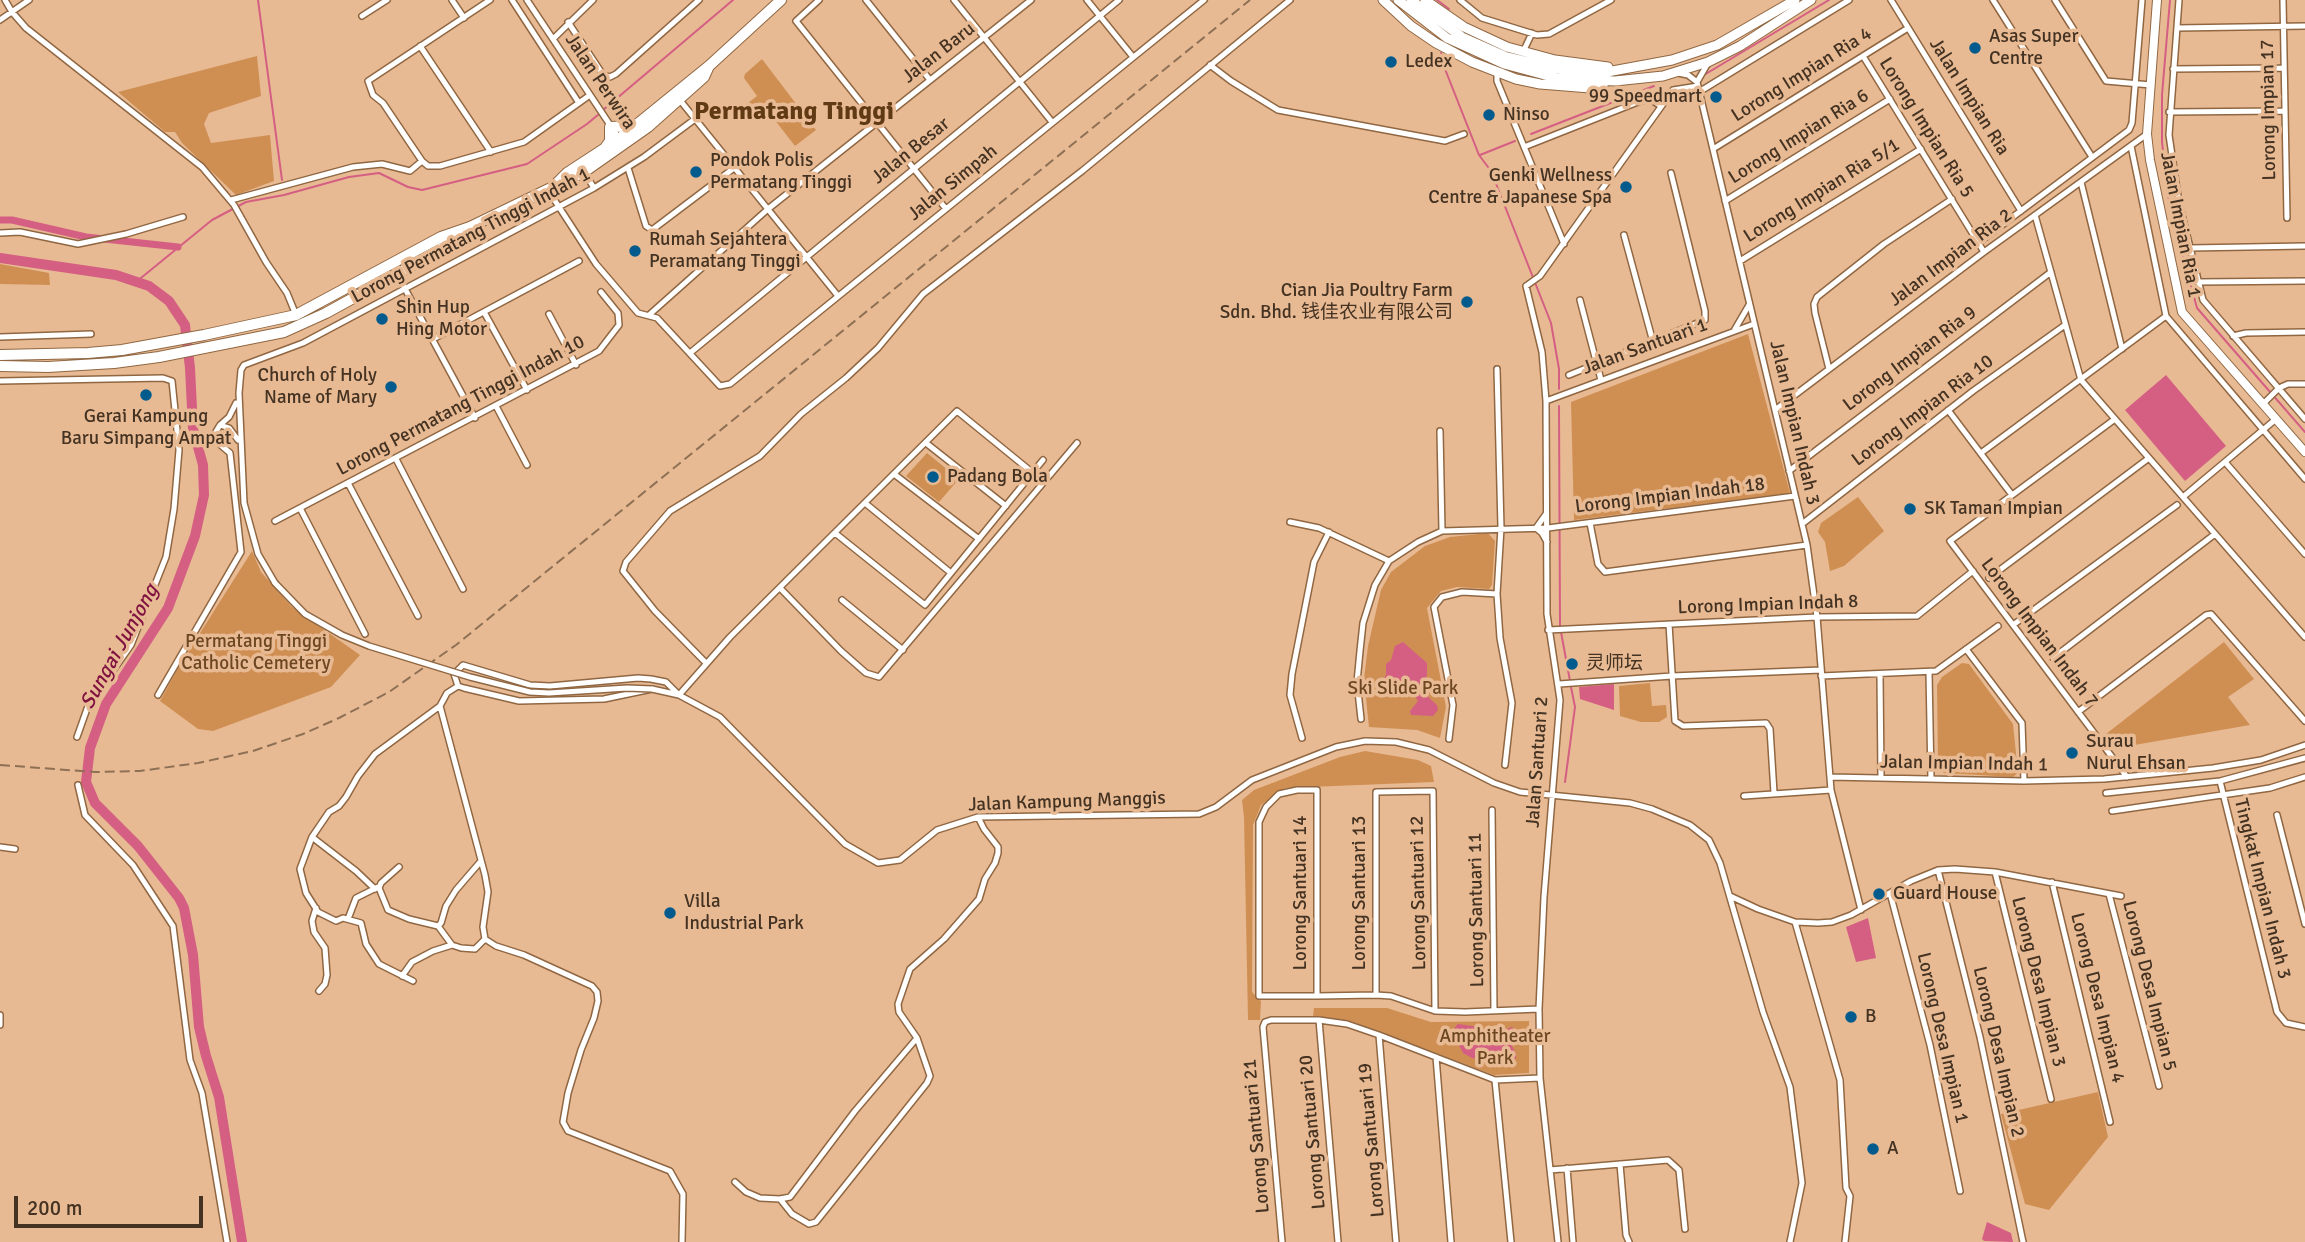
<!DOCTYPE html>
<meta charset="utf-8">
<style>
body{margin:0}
#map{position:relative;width:2305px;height:1242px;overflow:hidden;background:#e8ba93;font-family:Signika,sans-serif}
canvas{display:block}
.scale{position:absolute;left:14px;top:1196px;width:189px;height:32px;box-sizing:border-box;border:4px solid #443222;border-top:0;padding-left:9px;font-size:21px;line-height:24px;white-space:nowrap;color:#443222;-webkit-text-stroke:5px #e8ba93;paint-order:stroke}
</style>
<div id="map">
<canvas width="2305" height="1242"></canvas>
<div class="scale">200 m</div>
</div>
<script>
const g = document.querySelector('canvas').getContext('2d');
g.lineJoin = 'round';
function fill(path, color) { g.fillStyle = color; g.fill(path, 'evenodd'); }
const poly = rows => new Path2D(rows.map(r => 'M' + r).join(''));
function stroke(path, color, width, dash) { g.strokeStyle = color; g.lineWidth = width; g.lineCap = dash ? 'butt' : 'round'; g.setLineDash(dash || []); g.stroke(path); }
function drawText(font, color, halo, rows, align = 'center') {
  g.font = font + ' Signika,"Noto Sans SC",sans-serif'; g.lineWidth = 7; g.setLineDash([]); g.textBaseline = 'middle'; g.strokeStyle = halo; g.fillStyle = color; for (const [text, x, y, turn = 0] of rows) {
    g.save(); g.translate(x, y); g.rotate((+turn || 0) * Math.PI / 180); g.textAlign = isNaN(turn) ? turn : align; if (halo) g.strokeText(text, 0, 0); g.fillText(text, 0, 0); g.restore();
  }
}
fill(poly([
 [257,56,261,96,209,113,204,124,211,143,270,135,274,181,236,195,182,143,175,132,165,132,118,92],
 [762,59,816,130,795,146,767,110,767,108,764,110,762,108,756,113,748,103,757,96,744,78,745,74],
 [0,264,49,273,50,285,0,284],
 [1748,334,1790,493,1574,520,1571,402],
 [927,453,959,479,939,502,906,476],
 [1858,497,1884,531,1844,566,1830,571,1825,542,1818,532,1821,523],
 [1488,533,1495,541,1492,585,1489,589,1457,587,1441,591,1427,608,1446,707,1440,738,1417,730,1369,727,1364,679,1368,646,1381,590,1391,572,1425,546,1450,537],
 [252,551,261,572,292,607,360,655,331,687,213,731,198,729,160,701,181,663],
 [2224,642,2254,679,2228,697,2250,725,2117,748,2106,734],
 [1962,663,1969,664,2013,724,2018,773,2013,777,1944,773,1938,766,1937,685,1942,677],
 [1650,683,1652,706,1666,705,1667,717,1659,722,1641,722,1620,716,1619,686],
 [1365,751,1418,760,1431,766,1434,782,1285,788,1261,805,1253,825,1252,992,1261,1001,1260,1020,1248,1020,1244,817,1242,800,1254,790,1340,757],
 [1314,1008,1387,1008,1431,1022,1529,1021,1529,1073,1494,1075,1372,1029,1313,1017],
 [2098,1092,2108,1137,2049,1210,2025,1204,2001,1114]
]), '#cf8f53');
fill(poly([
 [2166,375,2226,446,2185,481,2125,410],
 [1403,642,1427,663,1427,675,1423,687,1426,695,1437,705,1438,710,1433,716,1411,715,1410,711,1418,701,1415,696,1404,687,1390,690,1381,682,1386,675,1386,664,1391,660,1395,646],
 [1614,684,1614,710,1580,699,1579,687],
 [1868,918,1876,958,1856,962,1846,927],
 [1458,1024,1479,1027,1488,1033,1495,1033,1512,1027,1517,1032,1510,1043,1516,1053,1516,1058,1512,1063,1504,1063,1491,1057,1481,1060,1472,1058,1463,1053,1460,1047,1454,1041,1455,1027],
 [1987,1222,2011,1233,2013,1242,1984,1241,1982,1239]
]), '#d45f83');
stroke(poly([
 [258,0,282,180],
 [1437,0,1449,9],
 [2170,0,2162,95,2162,142,2168,195,2176,232,2197,308,2305,432],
 [1441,53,1443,64,1479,155,1491,171,1551,323,1559,369,1559,389],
 [1704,75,1829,0],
 [603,110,733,0],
 [1531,134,1654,86],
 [1480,155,1515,141],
 [136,282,212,220,246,202,284,195,349,177,379,173,408,187,422,190,527,164,587,124,599,114],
 [1559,406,1560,626],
 [1561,632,1570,681],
 [1565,782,1575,707,1571,687]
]), '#d45f83', 2);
stroke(poly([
 [0,220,12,220,86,237,178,247]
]), '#d45f83', 7);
stroke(poly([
 [0,258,116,275,149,286,169,301,185,325,190,368,193,429,203,465,204,495,195,536,168,608,106,704,90,748,86,782,95,803,138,846,179,898,184,908,193,955,199,1027,206,1056,219,1097,242,1242]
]), '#d45f83', 10);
const street = poly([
 [5,0,12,12,26,28,202,167,234,205,266,262,287,293,296,315],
 [452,0,464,18],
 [490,0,368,81,373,95,383,103,422,161,428,166,440,166,524,142,590,95],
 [512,0,579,103],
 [527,0,620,140],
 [819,0,796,21,946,209],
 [866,0,930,80],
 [954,0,1052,122],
 [1087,0,1133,57],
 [1460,0,1482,18,1537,35,1549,34,1611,0],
 [1891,0,2021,211],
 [1993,0,2092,157],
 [2055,0,2106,81,2151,85],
 [2179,0,2169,135,2179,203,2203,300,2305,419],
 [2283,0,2287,218],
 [362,16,387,0],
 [0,20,29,0],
 [568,22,603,75,610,77,616,74,699,0],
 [2177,28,2305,26],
 [553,39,593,0],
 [420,46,491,152],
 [1523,52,1532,33],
 [1863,56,1984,252],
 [1708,63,1697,82,1807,545,1817,617,1831,790,1861,910],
 [1210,65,1231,81,1278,110,1445,141,1464,134],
 [2173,69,2284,68],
 [1497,72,1497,81,1564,244],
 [1678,73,1688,75,1697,82],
 [1699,92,1849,0],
 [679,99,838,296],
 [2169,112,2285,111],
 [2131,146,2166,316,2305,479],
 [1524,147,1643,100,1653,101,1661,106],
 [1713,149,1908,28],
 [628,168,646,226,652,230,734,168],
 [584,172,594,188],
 [2081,182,2122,349],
 [548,190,596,264,638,313,657,318,720,386,730,384,1204,0],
 [231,200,353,167,382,164,410,171,422,161],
 [1725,201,1890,99],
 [2035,215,2081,380,2305,637],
 [0,233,20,232,78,244,126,234,183,217],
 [1624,235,1653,342],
 [1978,243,2129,130,2132,123,2142,0],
 [2190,248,2305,246],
 [1740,261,1921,149],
 [397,274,475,418],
 [2199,282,2305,281],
 [1580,300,1601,380],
 [484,312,527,390],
 [549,314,576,365],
 [649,315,768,209,1031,0],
 [1735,329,1749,305],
 [2233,336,2246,333,2305,332],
 [0,337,91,334],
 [433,339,579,261],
 [690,353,1119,0],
 [1497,369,1501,528,1497,594,1500,638,1512,703,1505,765],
 [1829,369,1815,313,1814,304,1817,297,1884,244,1952,199],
 [1569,375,1705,320,1705,311,1671,173],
 [0,381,163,378,172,381,179,450,174,509,166,557,131,645,88,706,77,737],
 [1546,401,1754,324],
 [2263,404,2279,388,2288,384,2305,384],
 [496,406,527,465],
 [1775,410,1984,252,2147,134],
 [1948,410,2012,495],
 [2115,419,1950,541,2127,777],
 [220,425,229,428,238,440],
 [1440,431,1442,531],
 [926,443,1006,506],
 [1981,453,2166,316],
 [396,459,463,589],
 [2225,462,2305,554],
 [1789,471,2051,272],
 [894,474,979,539],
 [348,483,418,616],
 [2183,497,2276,419],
 [865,503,951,573],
 [300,508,365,634],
 [1546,514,1536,528,1542,533,1547,542],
 [275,521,599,351,619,325,618,313,601,292],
 [1290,522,1319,528,1389,561],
 [1590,523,1598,564,1605,572,1807,545],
 [1802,524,1973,391,2065,325],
 [835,533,925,605,1043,460],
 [1989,578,2149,458],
 [275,583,258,554,244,503,239,393,241,370,244,365,303,343,594,188,644,157,695,119],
 [780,588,841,651,866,673,879,677,1077,443],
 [842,600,903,650],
 [1669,624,1675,721,1683,726,1766,723,1770,729,1774,793],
 [2013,625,2177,505],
 [1548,630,1817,617,1917,616,1973,571],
 [1966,649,2022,723,2024,781],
 [2053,658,2215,534],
 [706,663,655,611,623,571,626,562,670,511,760,456,801,414,846,378,878,348,923,294,1082,171,1290,0],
 [1929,672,1931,779],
 [1880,674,1881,778],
 [1821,676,1936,671,1998,626],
 [1559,684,1672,676,1821,670],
 [158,695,241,552,230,453,216,441,214,435,220,425,229,417,236,403],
 [679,695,666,682,651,679,638,678,550,686,530,685,463,665,454,674,458,686,464,688,519,701,604,699,652,689,679,695,720,717,845,844,878,863,900,860,937,830,978,817,1199,814,1216,807,1252,780,1336,747,1365,741,1396,742,1429,750,1494,783,1520,792,1630,803,1652,809,1690,825,1709,840,1720,863,1763,1012,1790,1087,1802,1183,1790,1242],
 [679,695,730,637,957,411,1033,473],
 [440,706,485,875,488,892,483,927,485,939,496,946,524,955,592,986,597,992,598,1001,594,1018,581,1050,568,1093,563,1122,568,1131,670,1171,683,1194,682,1242],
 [2078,712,2206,615,2211,614,2305,721],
 [1361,719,1357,682,1360,651,1363,623,1375,585,1389,561,1418,542,1442,531,1548,528,1795,496],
 [1302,738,1290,695,1292,674,1314,562,1329,532],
 [1449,739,1453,705,1434,607,1442,597,1462,592,1497,594],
 [1830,777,2024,781,2104,779,2213,768,2261,760,2305,745],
 [2220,781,2277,1012,2286,1023,2305,1027],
 [78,785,85,815,133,865,173,926,190,1060,202,1093,227,1242],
 [2106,793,2220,781,2305,758],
 [1744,796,1831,790],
 [1492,810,1494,1011],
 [2112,811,2270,788,2305,777],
 [2277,815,2305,924],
 [312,837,356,871,375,889],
 [0,847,15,849],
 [399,867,381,883,379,888,388,910,409,919,438,926,441,923,446,906,456,890,481,861],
 [1938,870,1980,1037,2023,1242],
 [1995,872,2051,1099],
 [2052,882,2110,1122],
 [1890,893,1930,1045,1960,1191],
 [2109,894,2159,1086],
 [1730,896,1758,909,1795,922,1818,923,1832,922,1851,915,1911,881,1938,870,1955,869,1995,872,2121,896],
 [316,908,312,921,314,932,325,948,327,975,325,984,319,991],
 [348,919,356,898,378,887],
 [1795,922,1840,1080,1846,1188,1850,1196,1845,1242],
 [438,926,452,945,461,948,475,949,485,939],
 [402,976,412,962,433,951,452,945],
 [413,981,379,964,366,944,361,923,343,918,336,921,318,912,306,893,300,869,312,837,329,812,339,806,346,797,358,776,375,754,440,706,447,693,458,686],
 [1376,995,1376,792,1433,791,1435,1011],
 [1317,996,1317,790,1297,790,1279,794,1266,807,1259,822,1259,996,1317,996,1376,995,1391,996,1435,1011,1465,1012,1539,1009],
 [0,1015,0,1025],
 [1319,1020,1338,1242],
 [1379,1035,1396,1242],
 [1436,1057,1451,1242],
 [1495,1080,1511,1242],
 [1620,1164,1626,1235,1629,1242],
 [1567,1168,1573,1242],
 [1550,1170,1668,1160,1679,1170,1685,1229],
 [735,1182,746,1192,760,1198,780,1199,790,1197,855,1111,917,1038],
 [780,1199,792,1214,809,1224,816,1222,927,1083,930,1076,917,1038,899,1012,898,1004,910,969,944,939,979,899,985,879,995,863,998,853,998,847,984,829,978,817],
 [1282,1242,1263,1027,1265,1022,1271,1020,1319,1020,1347,1024,1379,1035,1495,1080,1540,1078],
 [1558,1242,1540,1078,1539,1009,1544,897,1560,700,1547,614,1546,401,1542,352,1526,286,1540,276,1673,90,1698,86]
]);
const secondary = poly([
 [2157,0,2147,134,2150,160,2182,312,2305,452]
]);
const primary = poly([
 [1383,0,1411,26,1436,43,1472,62,1516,79,1540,84,1590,88,1603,86],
 [1398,0,1447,38,1504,64,1556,78,1615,81,1663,76,1708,62,1740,46,1811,0],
 [1411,0,1462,37,1507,57,1557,69,1607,72,1672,60,1717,45,1795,0],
 [1425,0,1464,27,1507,47,1555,60,1608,67]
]);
const highway = poly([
 [605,148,610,141,610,127,635,126],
 [557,183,567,173,619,139,709,66,781,0],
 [0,355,88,353,122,350,204,335,296,315,441,237,470,227,584,172,648,127,704,77,709,66],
 [0,366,48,367,114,363,159,357,284,332,326,313,397,274,444,247,461,234]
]);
stroke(street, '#906742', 8);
stroke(secondary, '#906742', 10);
stroke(primary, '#906742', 11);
stroke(highway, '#906742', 12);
stroke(street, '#fff', 5);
stroke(secondary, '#fff', 8);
stroke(primary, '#fff', 9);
stroke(highway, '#fff', 10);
stroke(poly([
 [0,765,95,772,140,771,198,763,253,751,303,734,339,718,389,692,456,645,1250,0]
]), '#8e7055', 2, [10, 5]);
const streetBridge = poly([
 [275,583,305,614,342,635,369,646,470,677,530,692,549,693,627,688,652,689]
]);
stroke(streetBridge, '#906742', 8, []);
stroke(streetBridge, '#fff', 5);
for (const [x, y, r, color] of [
 [1975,48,7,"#025b8c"],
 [1391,62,7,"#025b8c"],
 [1716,97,7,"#025b8c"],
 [1489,115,7,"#025b8c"],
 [696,172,7,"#025b8c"],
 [1626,187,7,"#025b8c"],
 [635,251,7,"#025b8c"],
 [1467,302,7,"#025b8c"],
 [382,319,7,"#025b8c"],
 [391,387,7,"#025b8c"],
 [146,395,7,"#025b8c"],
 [933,477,7,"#025b8c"],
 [1910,509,7,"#025b8c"],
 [1572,664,7,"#025b8c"],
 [2072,753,7,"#025b8c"],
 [1879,894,7,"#025b8c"],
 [670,913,7,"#025b8c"],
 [1851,1017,7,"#025b8c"],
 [1873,1149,7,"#025b8c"]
]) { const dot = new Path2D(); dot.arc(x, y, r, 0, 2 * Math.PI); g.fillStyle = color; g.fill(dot); stroke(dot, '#e8ba93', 2.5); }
drawText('19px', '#443222', '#e8ba93', [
 ["Asas Super",1989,37],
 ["Centre",1989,59],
 ["Ledex",1405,62],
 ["99 Speedmart",1702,97,"right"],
 ["Ninso",1503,115],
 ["Pondok Polis",710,161],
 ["Permatang Tinggi",710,183],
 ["Genki Wellness",1612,176,"right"],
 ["Centre & Japanese Spa",1612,198,"right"],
 ["Rumah Sejahtera",649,240],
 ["Peramatang Tinggi",649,262],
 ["Cian Jia Poultry Farm",1453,291,"right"],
 ["Sdn. Bhd. 钱佳农业有限公司",1453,313,"right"],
 ["Shin Hup",396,308],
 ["Hing Motor",396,330],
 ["Church of Holy",377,376,"right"],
 ["Name of Mary",377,398,"right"],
 ["Gerai Kampung",146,417,"center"],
 ["Baru Simpang Ampat",146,439,"center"],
 ["Padang Bola",947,477],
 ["SK Taman Impian",1924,509],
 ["灵师坛",1586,664],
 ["Surau",2086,742],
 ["Nurul Ehsan",2086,764],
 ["Guard House",1893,894],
 ["Villa",684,902],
 ["Industrial Park",684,924],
 ["B",1865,1017],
 ["A",1887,1149]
], 'left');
drawText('19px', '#443222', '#e8ba93', [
 ["Jalan Baru",939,53,-38],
 ["Lorong Impian Ria 4",1802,75,-32],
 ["Jalan Perwira",600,82,56],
 ["Jalan Impian Ria",1969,97,58],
 ["Lorong Impian 17",2269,110,-91],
 ["Lorong Impian Ria 5",1926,128,58],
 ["Lorong Impian Ria 6",1799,137,-32],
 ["Jalan Besar",911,151,-39],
 ["Jalan Simpah",953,183,-39],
 ["Lorong Impian Ria 5/1",1822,191,-32],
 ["Jalan Impian Ria 1",2180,225,79],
 ["Lorong Permatang Tinggi Indah 1",471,236,-28],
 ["Jalan Impian Ria 2",1951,258,-37],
 ["Jalan Santuari 1",1645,347,-20],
 ["Lorong Impian Ria 9",1910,359,-37],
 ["Lorong Permatang Tinggi Indah 10",461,406,-28],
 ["Lorong Impian Ria 10",1923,411,-37],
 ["Jalan Impian Indah 3",1794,423,77],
 ["Lorong Impian Indah 18",1670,496,-7],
 ["Lorong Impian Indah 8",1768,605,-2],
 ["Lorong Impian Indah 7",2039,633,53],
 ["Jalan Santuari 2",1538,762,-86],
 ["Jalan Impian Indah 1",1964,764,1],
 ["Jalan Kampung Manggis",1067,802,-2],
 ["Tingkat Impian Indah 3",2262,889,76],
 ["Lorong Santuari 14",1301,893,-90],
 ["Lorong Santuari 13",1360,893,-90],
 ["Lorong Santuari 12",1419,893,-91],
 ["Lorong Santuari 11",1477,910,-91],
 ["Lorong Desa Impian 3",2038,982,76],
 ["Lorong Desa Impian 5",2149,986,76],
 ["Lorong Desa Impian 4",2097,998,76],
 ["Lorong Desa Impian 1",1942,1038,77],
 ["Lorong Desa Impian 2",1998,1052,77],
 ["Lorong Santuari 20",1313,1132,-95],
 ["Lorong Santuari 21",1257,1136,-95],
 ["Lorong Santuari 19",1372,1140,-95]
]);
drawText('19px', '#6c4722', '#e8ba93', [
 ["Permatang Tinggi",256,642],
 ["Catholic Cemetery",256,664],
 ["Ski Slide Park",1403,689],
 ["Amphitheater",1495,1037],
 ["Park",1495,1059]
]);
drawText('italic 21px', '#801340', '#e8ba93', [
 ["Sungai Junjong",120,647,-61]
]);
drawText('bold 26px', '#603a14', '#e8ba93', [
 ["Permatang Tinggi",794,112]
]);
</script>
